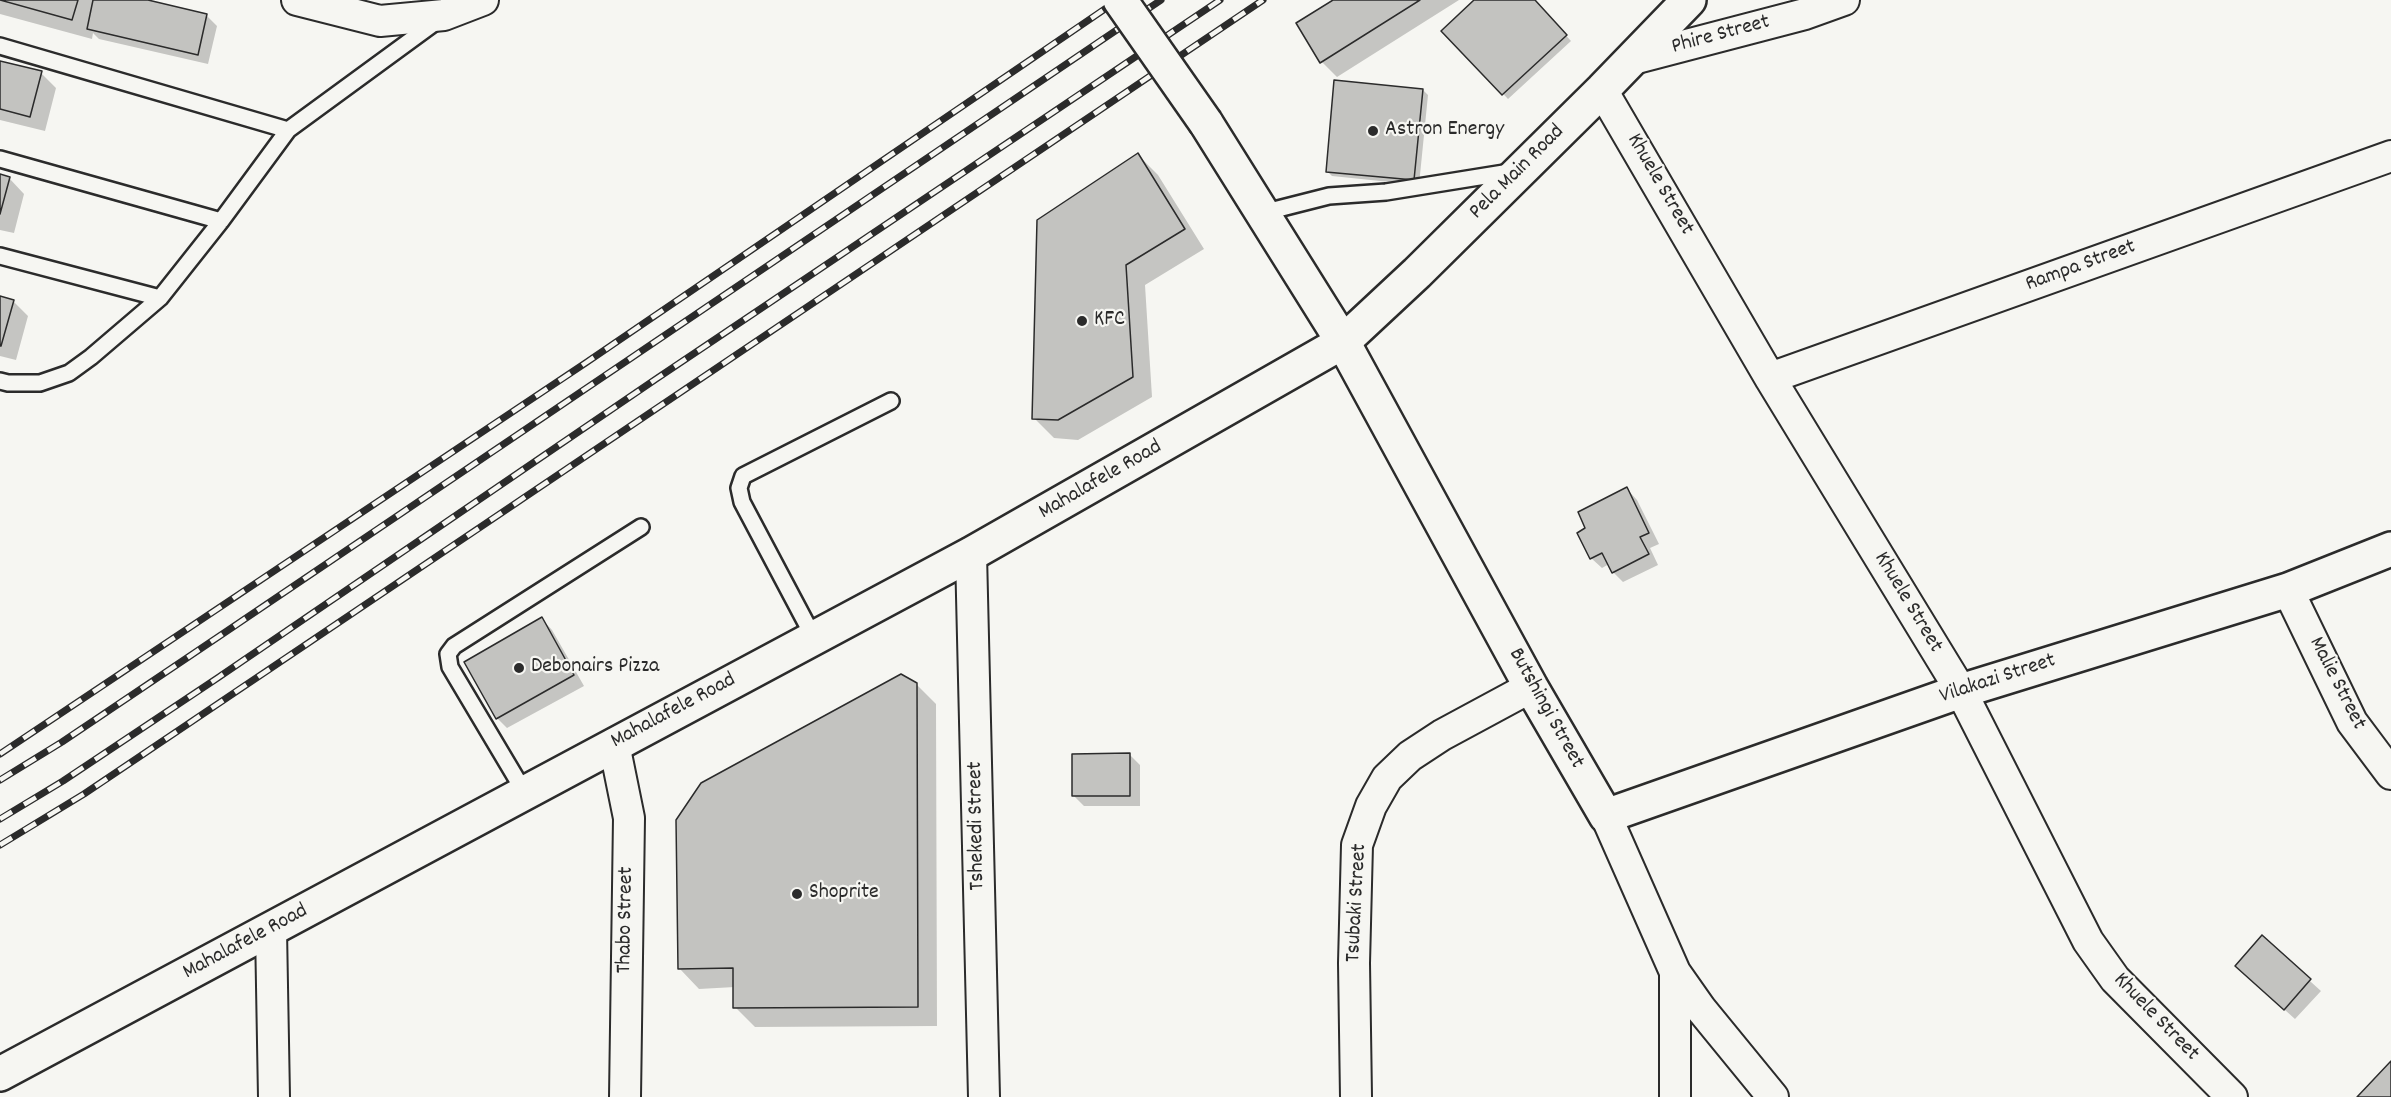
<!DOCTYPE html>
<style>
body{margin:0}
canvas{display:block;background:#f6f6f2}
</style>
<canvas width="2391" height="1097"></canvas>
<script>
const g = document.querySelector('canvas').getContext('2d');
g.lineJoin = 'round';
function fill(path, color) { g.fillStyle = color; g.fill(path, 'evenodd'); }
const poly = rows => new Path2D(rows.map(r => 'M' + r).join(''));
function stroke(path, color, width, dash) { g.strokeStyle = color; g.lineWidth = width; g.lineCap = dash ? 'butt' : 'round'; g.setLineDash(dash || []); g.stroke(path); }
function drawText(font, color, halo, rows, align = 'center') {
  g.font = font + ' Dekko,sans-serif'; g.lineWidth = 4.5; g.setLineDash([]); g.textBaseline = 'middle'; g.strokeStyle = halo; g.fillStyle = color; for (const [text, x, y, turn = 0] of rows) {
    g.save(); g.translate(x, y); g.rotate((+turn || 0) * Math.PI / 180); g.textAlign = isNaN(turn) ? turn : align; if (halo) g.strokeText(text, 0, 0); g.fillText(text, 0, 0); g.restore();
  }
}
fill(poly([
 [0,0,141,0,206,15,217,26,208,64,99,39,93,33,92,39,0,14],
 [1336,0,1459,0,1337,77,1322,62],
 [1476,0,1533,0,1571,41,1508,99,1444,31],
 [0,62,41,73,56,88,45,131,0,120],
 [1423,90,1428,95,1419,185,1332,176,1327,171],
 [1138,155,1158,175,1204,249,1145,285,1152,397,1078,440,1054,438,1034,418],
 [0,176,9,178,24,194,14,233,0,230],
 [0,298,13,301,28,316,16,360,0,356],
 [1627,489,1637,500,1659,544,1650,548,1658,565,1623,582,1613,572,1609,564,1602,568,1591,558,1587,529],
 [542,619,552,630,584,686,507,728,497,718],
 [916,684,936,704,937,1026,755,1027,735,1007,735,987,699,989,680,969],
 [1129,754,1140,765,1140,806,1084,806,1074,796],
 [2262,938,2321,991,2295,1019,2247,976]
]), '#0003');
const building = poly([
 [0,0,78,0,72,20,0,0],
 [93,0,148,0,207,14,198,55,87,29,93,0],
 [1333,0,1420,0,1320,63,1296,23,1333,0],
 [1474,0,1535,0,1567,35,1502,95,1441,31,1474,0],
 [0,61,42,71,30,117,0,109,0,61],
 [1334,80,1423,89,1414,180,1326,172,1334,80],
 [1138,153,1185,229,1126,265,1133,377,1058,420,1032,419,1037,220,1138,153],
 [0,174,10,177,0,214,0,174],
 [0,296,14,300,1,346,0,346,0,296],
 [1627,487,1649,533,1640,537,1649,554,1612,573,1602,553,1590,559,1577,533,1585,528,1578,512,1627,487],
 [542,617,574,675,496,719,464,662,542,617],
 [901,674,917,683,918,1007,733,1008,733,968,678,969,676,820,701,783,901,674],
 [1130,753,1130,796,1072,796,1072,754,1130,753],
 [2262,935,2311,979,2284,1010,2235,966,2262,935],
 [2391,1061,2391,1097,2357,1097,2391,1061]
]);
fill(building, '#c3c3c0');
stroke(building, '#2b2b2b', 1.5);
const service = poly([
 [0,46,288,130],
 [0,159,221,221],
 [1262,213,1329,196,1386,192,1510,172],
 [0,256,160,298],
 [0,381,8,383,40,383,69,373,91,357,160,298,221,221,288,130,437,21],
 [814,638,742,502,739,488,743,476,891,401],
 [525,793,450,667,448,654,454,646,641,527]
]);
const minor = poly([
 [297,0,380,21,444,15,483,0],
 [1633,59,1805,14,1844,0],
 [1602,90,1770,378,1961,691,2088,941,2115,979,2232,1097],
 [1770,378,2391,156],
 [971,554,984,1097],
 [2288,590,2352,722,2391,774],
 [614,744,629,818,625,1097],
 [1606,816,1675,972,1675,1097],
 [271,930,274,1097],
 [1675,972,1701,1009,1773,1097],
 [1356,1097,1354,963,1357,845,1371,806,1387,778,1410,756,1442,735,1531,687]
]);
const tertiary = poly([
 [1206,123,1343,342,1531,687,1606,816,1961,691,2288,590,2391,549]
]);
const secondary = poly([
 [0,1074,971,554,1343,342,1417,273,1602,90,1689,0]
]);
stroke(service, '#2b2b2b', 20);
stroke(minor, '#2b2b2b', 34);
stroke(tertiary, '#2b2b2b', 38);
stroke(secondary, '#2b2b2b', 38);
stroke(service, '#f6f6f2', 15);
stroke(minor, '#f6f6f2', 30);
stroke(tertiary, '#f6f6f2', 33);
stroke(secondary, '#f6f6f2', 33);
const rail = poly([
 [0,754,587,362,1118,0],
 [0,780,62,742,224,633,1161,0],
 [0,819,63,781,219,677,656,379,1220,0],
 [0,845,84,794,1263,0]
]);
stroke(rail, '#2b2b2b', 7);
stroke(rail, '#f6f6f2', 4.5, [14]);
const tertiaryBridge = poly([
 [1120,0,1206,123]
]);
stroke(tertiaryBridge, '#2b2b2b', 38, []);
stroke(tertiaryBridge, '#f6f6f2', 33);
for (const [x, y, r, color] of [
 [1373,131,6,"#2b2b2b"],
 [1082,321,6,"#2b2b2b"],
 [519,668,6,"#2b2b2b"],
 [797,894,6,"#2b2b2b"]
]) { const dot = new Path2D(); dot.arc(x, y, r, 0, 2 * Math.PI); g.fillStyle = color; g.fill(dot); stroke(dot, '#f6f6f2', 2); }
drawText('22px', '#2b2b2b', '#f6f6f2', [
 ["Phire Street",1721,36,-15],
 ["Pela Main Road",1518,173,-45],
 ["Khuele Street",1659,185,60],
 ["Rampa Street",2081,267,-20],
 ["Mahalafele Road",1101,481,-30],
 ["Khuele Street",1907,603,59],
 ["Vilakazi Street",1998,680,-18],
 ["Malie Street",2336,684,63],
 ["Butshingi Street",1545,709,61],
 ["Mahalafele Road",674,712,-28],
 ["Tshekedi Street",978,826,-91],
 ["Tsubaki Street",1358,903,-87],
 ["Thabo Street",627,920,-89],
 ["Mahalafele Road",246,943,-28],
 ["Khuele Street",2155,1018,46]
]);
drawText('22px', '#2b2b2b', '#f6f6f2', [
 ["Astron Energy",1385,131],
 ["KFC",1094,321],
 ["Debonairs Pizza",531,668],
 ["Shoprite",809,894]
], 'left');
</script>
